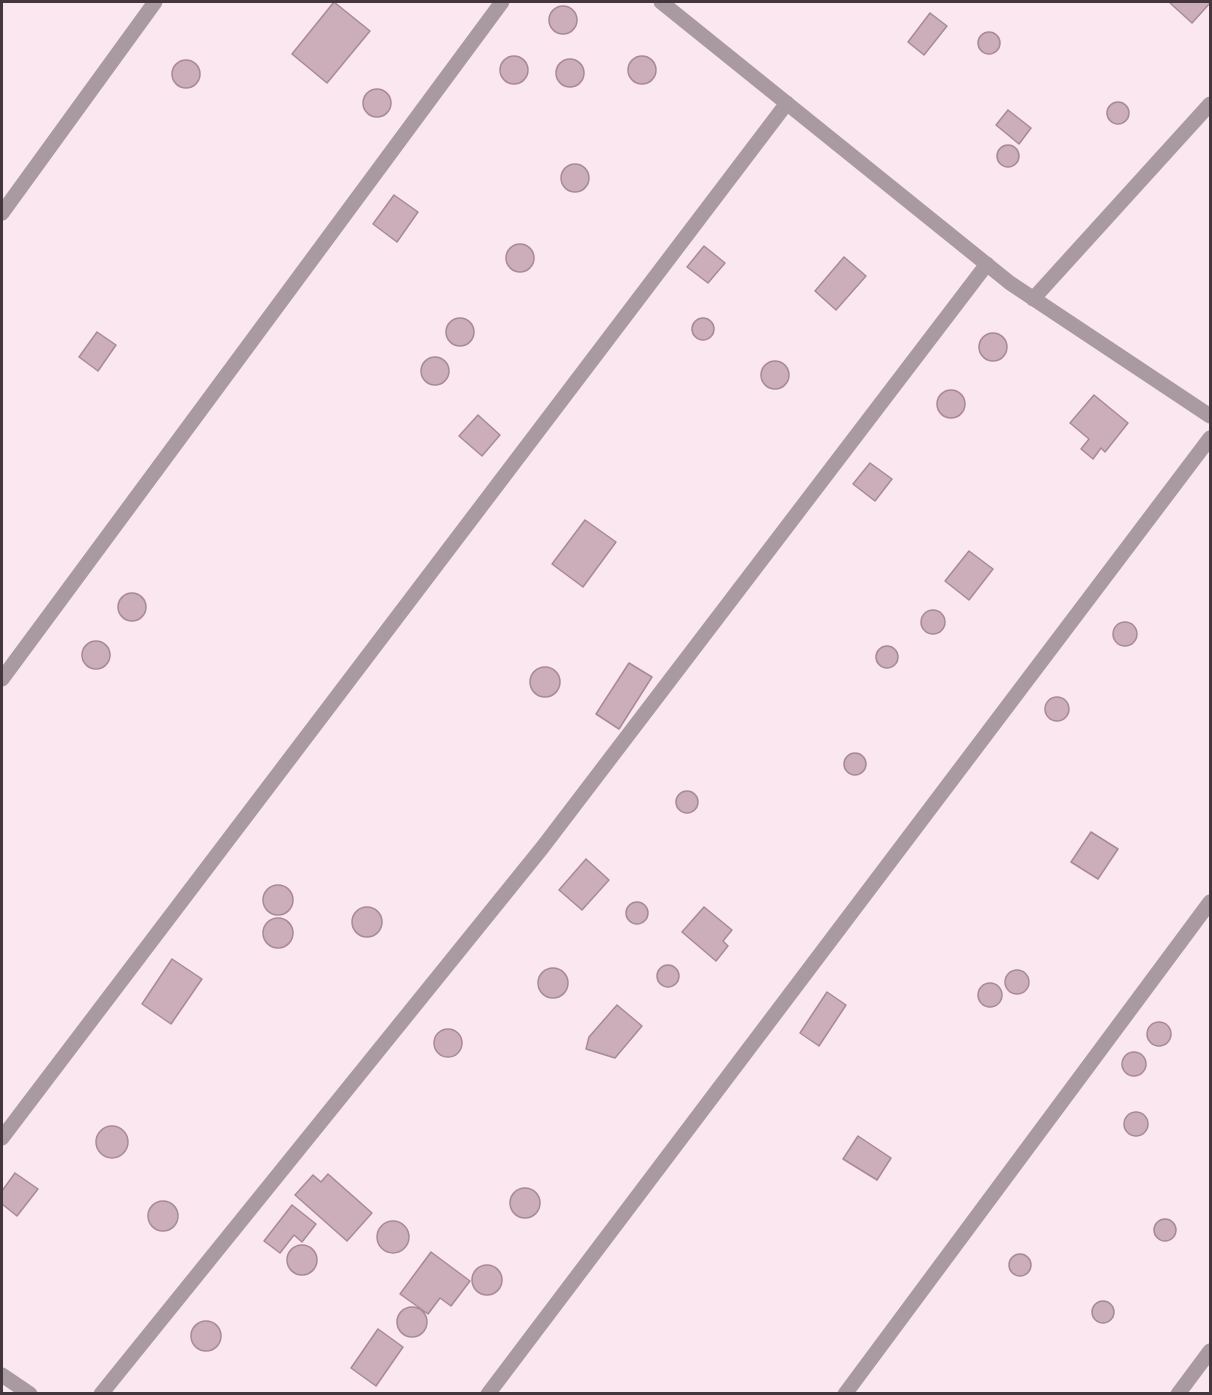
<!DOCTYPE html>
<style>
body{margin:0}
#map{position:relative;width:1212px;height:1395px;overflow:hidden;background:#fbe7f0;font-family:"Source Sans 3",sans-serif}
canvas{display:block}
.frame{position:absolute;inset:0;border:3px solid #43363c;pointer-events:none}
</style>
<div id="map">
<canvas width="1212" height="1395"></canvas>
<div class="frame"></div>
</div>
<script>
const g = document.querySelector('canvas').getContext('2d');
g.lineJoin = 'round';
function fill(path, color) { g.fillStyle = color; g.fill(path, 'evenodd'); }
const poly = rows => new Path2D(rows.map(r => 'M' + r).join(''));
function stroke(path, color, width, dash) { g.strokeStyle = color; g.lineWidth = width; g.lineCap = dash ? 'butt' : 'round'; g.setLineDash(dash || []); g.stroke(path); }
const building = poly([
 [334,2,370,31,327,83,292,54,334,2],
 [1169,2,1210,2,1210,3,1192,23,1169,2],
 '549 20a14 14 0 1 1 28 0a14 14 0 1 1-28 0Z',
 [930,13,947,26,924,55,908,42,930,13],
 '978 43a11 11 0 1 1 22 0a11 11 0 1 1-22 0Z',
 '500 70a14 14 0 1 1 28 0a14 14 0 1 1-28 0Z',
 '628 70a14 14 0 1 1 28 0a14 14 0 1 1-28 0Z',
 '556 73a14 14 0 1 1 28 0a14 14 0 1 1-28 0Z',
 '172 74a14 14 0 1 1 28 0a14 14 0 1 1-28 0Z',
 '363 103a14 14 0 1 1 28 0a14 14 0 1 1-28 0Z',
 '1107 113a11 11 0 1 1 22 0a11 11 0 1 1-22 0Z',
 [1008,110,1031,128,1019,144,996,125,1008,110],
 '997 156a11 11 0 1 1 22 0a11 11 0 1 1-22 0Z',
 '561 178a14 14 0 1 1 28 0a14 14 0 1 1-28 0Z',
 [394,195,418,212,397,242,373,224,394,195],
 '506 258a14 14 0 1 1 28 0a14 14 0 1 1-28 0Z',
 [704,246,725,263,708,283,687,267,704,246],
 [844,257,866,276,836,310,815,291,844,257],
 '446 332a14 14 0 1 1 28 0a14 14 0 1 1-28 0Z',
 '692 329a11 11 0 1 1 22 0a11 11 0 1 1-22 0Z',
 [97,332,116,345,98,371,79,357,97,332],
 '979 347a14 14 0 1 1 28 0a14 14 0 1 1-28 0Z',
 '421 371a14 14 0 1 1 28 0a14 14 0 1 1-28 0Z',
 '761 375a14 14 0 1 1 28 0a14 14 0 1 1-28 0Z',
 '937 404a14 14 0 1 1 28 0a14 14 0 1 1-28 0Z',
 [1094,395,1128,423,1105,452,1101,448,1093,459,1081,449,1089,439,1070,423,1094,395],
 [478,415,500,435,482,456,459,436,478,415],
 [870,463,892,479,875,501,853,484,870,463],
 [585,520,616,542,583,587,552,564,585,520],
 [969,551,993,569,969,600,945,581,969,551],
 '118 607a14 14 0 1 1 28 0a14 14 0 1 1-28 0Z',
 '921 622a12 12 0 1 1 24 0a12 12 0 1 1-24 0Z',
 '1113 634a12 12 0 1 1 24 0a12 12 0 1 1-24 0Z',
 '82 655a14 14 0 1 1 28 0a14 14 0 1 1-28 0Z',
 '876 657a11 11 0 1 1 22 0a11 11 0 1 1-22 0Z',
 [629,663,652,677,619,729,596,714,629,663],
 '530 682a15 15 0 1 1 30 0a15 15 0 1 1-30 0Z',
 '1045 709a12 12 0 1 1 24 0a12 12 0 1 1-24 0Z',
 '844 764a11 11 0 1 1 22 0a11 11 0 1 1-22 0Z',
 '676 802a11 11 0 1 1 22 0a11 11 0 1 1-22 0Z',
 [1091,832,1118,849,1098,879,1071,862,1091,832],
 [586,859,609,880,582,910,559,890,586,859],
 '263 900a15 15 0 1 1 30 0a15 15 0 1 1-30 0Z',
 '626 913a11 11 0 1 1 22 0a11 11 0 1 1-22 0Z',
 [704,907,732,930,723,941,728,946,716,961,682,932,704,907],
 '352 922a15 15 0 1 1 30 0a15 15 0 1 1-30 0Z',
 '263 933a15 15 0 1 1 30 0a15 15 0 1 1-30 0Z',
 [172,959,202,979,171,1024,142,1004,172,959],
 '657 976a11 11 0 1 1 22 0a11 11 0 1 1-22 0Z',
 '538 983a15 15 0 1 1 30 0a15 15 0 1 1-30 0Z',
 '1005 982a12 12 0 1 1 24 0a12 12 0 1 1-24 0Z',
 '978 995a12 12 0 1 1 24 0a12 12 0 1 1-24 0Z',
 [827,992,846,1005,819,1046,800,1033,827,992],
 [617,1005,642,1026,615,1058,586,1049,589,1037,617,1005],
 '1147 1034a12 12 0 1 1 24 0a12 12 0 1 1-24 0Z',
 '434 1043a14 14 0 1 1 28 0a14 14 0 1 1-28 0Z',
 '1122 1064a12 12 0 1 1 24 0a12 12 0 1 1-24 0Z',
 '1124 1124a12 12 0 1 1 24 0a12 12 0 1 1-24 0Z',
 '96 1142a16 16 0 1 1 32 0a16 16 0 1 1-32 0Z',
 [858,1136,891,1158,877,1180,843,1159,858,1136],
 [15,1173,38,1189,17,1216,2,1204,2,1191,15,1173],
 [328,1174,372,1213,347,1241,295,1195,313,1175,321,1182,328,1174],
 '510 1203a15 15 0 1 1 30 0a15 15 0 1 1-30 0Z',
 '148 1216a15 15 0 1 1 30 0a15 15 0 1 1-30 0Z',
 [292,1205,316,1224,302,1242,294,1235,280,1253,264,1241,292,1205],
 '1154 1230a11 11 0 1 1 22 0a11 11 0 1 1-22 0Z',
 '377 1237a16 16 0 1 1 32 0a16 16 0 1 1-32 0Z',
 '287 1260a15 15 0 1 1 30 0a15 15 0 1 1-30 0Z',
 [431,1252,470,1281,451,1306,440,1298,428,1314,400,1294,431,1252],
 '1009 1265a11 11 0 1 1 22 0a11 11 0 1 1-22 0Z',
 '472 1280a15 15 0 1 1 30 0a15 15 0 1 1-30 0Z',
 '1092 1312a11 11 0 1 1 22 0a11 11 0 1 1-22 0Z',
 '397 1322a15 15 0 1 1 30 0a15 15 0 1 1-30 0Z',
 '191 1336a15 15 0 1 1 30 0a15 15 0 1 1-30 0Z',
 [378,1329,403,1347,376,1386,351,1368,378,1329]
]);
fill(building, '#ccadba');
stroke(building, '#a88a97', 1.5);
stroke(poly([
 [661,2,1010,283,1210,416],
 [2,213,155,2],
 [1033,299,1210,104],
 [2,679,502,2],
 [2,1138,787,103],
 [2,1375,30,1394],
 [101,1394,542,848,987,264],
 [488,1394,1210,438],
 [845,1394,1210,902],
 [1178,1394,1210,1351]
]), '#a89aa0', 15);
</script>
